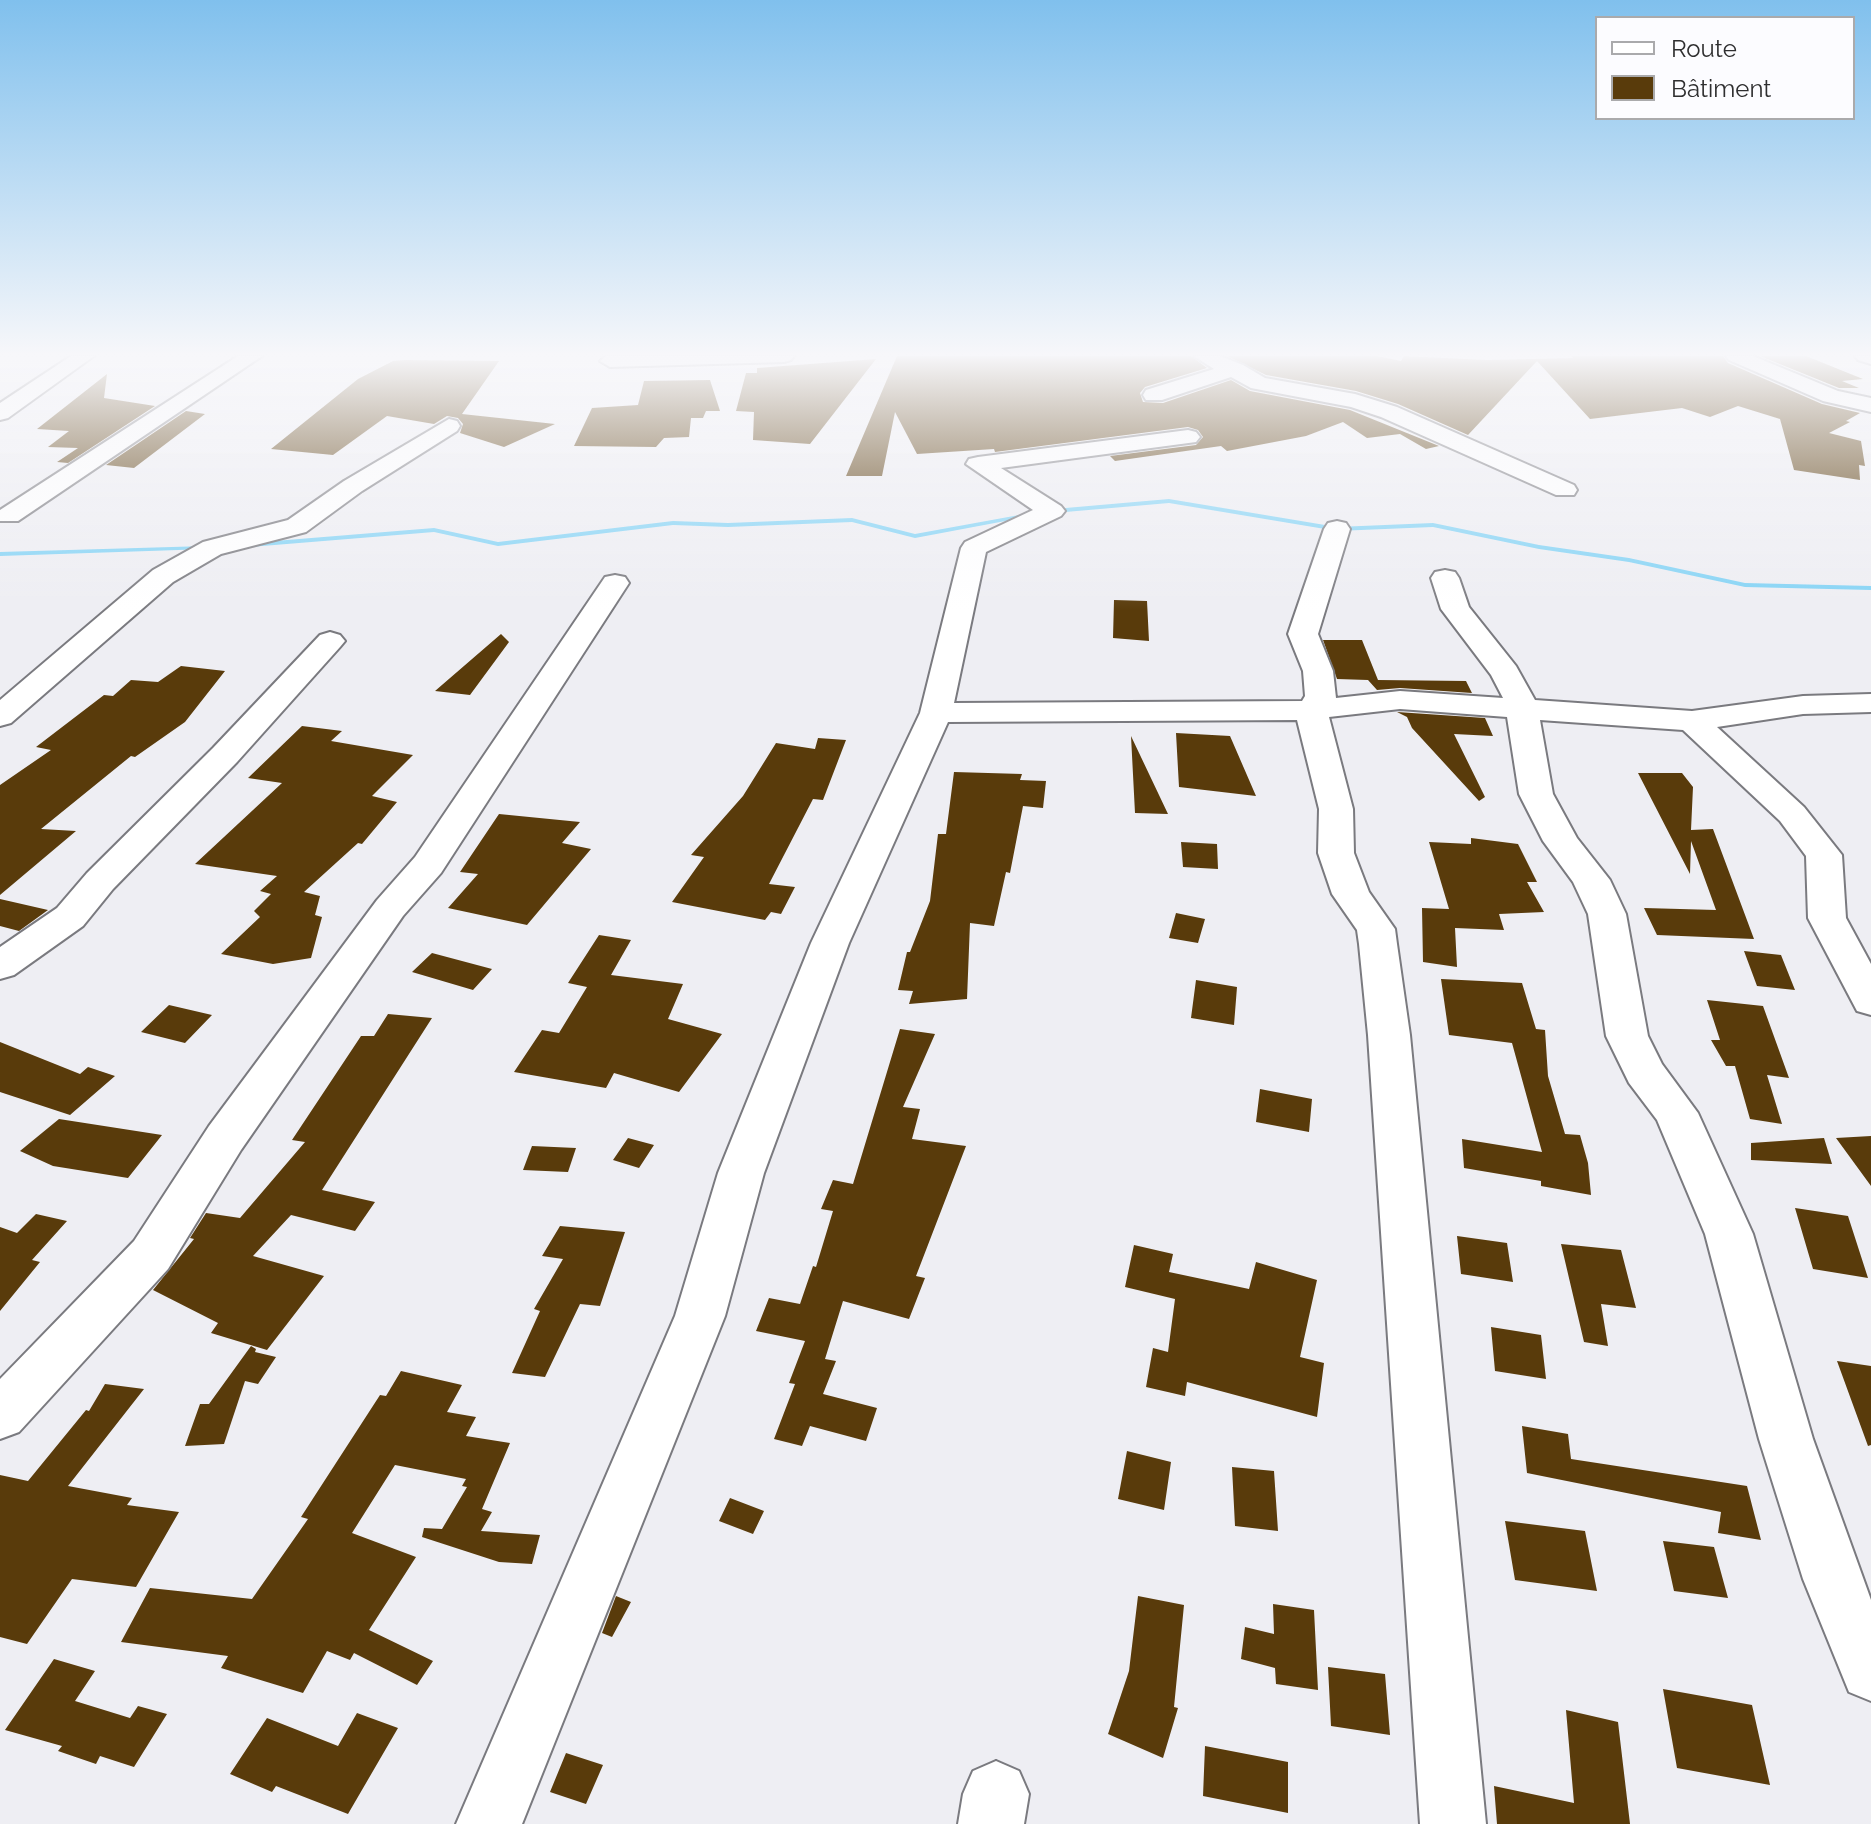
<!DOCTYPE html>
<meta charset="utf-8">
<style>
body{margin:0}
#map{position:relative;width:1871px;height:1824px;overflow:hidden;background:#eeeef3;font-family:Raleway,sans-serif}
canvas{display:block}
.legend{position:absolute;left:1595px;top:16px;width:260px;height:104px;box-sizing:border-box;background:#fcfcff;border:2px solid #aaaaac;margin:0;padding:10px 14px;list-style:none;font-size:24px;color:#2f2f30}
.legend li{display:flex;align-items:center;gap:16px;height:40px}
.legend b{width:40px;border:2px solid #aaaaac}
</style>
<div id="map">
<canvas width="1871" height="1824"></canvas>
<ul class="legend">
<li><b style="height:10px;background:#fff"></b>Route</li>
<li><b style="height:22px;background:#593b0b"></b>Bâtiment</li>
</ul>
</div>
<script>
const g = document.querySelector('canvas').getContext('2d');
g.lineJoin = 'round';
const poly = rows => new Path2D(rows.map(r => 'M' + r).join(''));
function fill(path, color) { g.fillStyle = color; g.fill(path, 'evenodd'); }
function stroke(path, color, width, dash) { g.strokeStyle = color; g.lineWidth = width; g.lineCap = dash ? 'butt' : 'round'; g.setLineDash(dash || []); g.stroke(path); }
fill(poly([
 [1169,499,1337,527,1433,523,1539,545,1629,558,1745,583,1871,586,1871,590,1745,587,1629,562,1539,549,1433,527,1337,531,1169,503,1054,513,1051,511,1054,509,1169,499],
 [1030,513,1033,515,1032,516,915,538,852,522,728,527,673,525,498,546,434,532,250,547,246,545,250,543,434,528,498,542,673,521,728,523,852,518,915,534,1030,513],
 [206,546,208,547,208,549,0,556,0,552,206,546]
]), '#84d3f5');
fill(poly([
 [897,356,1191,356,1207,368,1145,387,1140,393,1143,402,1163,403,1231,380,1250,391,1350,410,1439,446,1426,449,1400,434,1367,438,1343,422,1306,436,1227,451,1221,446,1115,461,1110,456,1196,445,1203,437,1198,430,1188,427,995,452,994,449,917,454,895,412,882,476,846,476],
 [1227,356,1377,356,1401,361,1404,356,1487,360,1573,358,1571,356,1723,356,1728,363,1822,404,1860,413,1846,421,1850,422,1829,433,1861,441,1865,466,1859,465,1860,480,1794,470,1780,419,1738,406,1710,417,1682,408,1590,419,1537,361,1468,435,1398,404,1356,391,1266,375],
 [1760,356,1806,356,1863,379,1842,381,1859,388,1839,388],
 [876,359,810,444,753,440,754,412,736,411,746,373,757,373,757,368],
 [405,360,499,361,462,414,555,424,504,447,460,433,463,424,458,418,447,416,434,424,387,416,333,455,271,449,358,379,393,361],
 [107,374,104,398,155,406,68,463,57,462,78,448,48,447,69,431,37,429],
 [710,380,720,411,706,411,703,418,691,418,689,437,664,438,656,447,574,446,592,408,638,405,644,381],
 [186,411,205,414,134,468,106,465],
 [1114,600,1147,601,1149,641,1113,638],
 [501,634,509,642,470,695,435,691],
 [1323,640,1362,640,1378,680,1466,681,1472,693,1400,688,1377,690,1368,680,1337,679],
 [181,666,225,671,185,722,135,757,131,756,41,829,76,831,0,895,0,785,51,750,36,747,104,695,113,696,131,680,158,682],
 [1397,712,1485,718,1493,736,1454,734,1485,797,1479,801,1412,728,1407,717],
 [302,726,342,731,331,741,413,755,372,796,397,802,362,844,358,843,304,892,320,896,315,915,322,917,311,958,273,964,221,954,260,917,254,911,271,894,260,891,277,876,195,864,282,783,248,778],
 [1176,733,1230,736,1256,796,1179,787],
 [1131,736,1168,814,1135,813],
 [818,738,846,740,823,800,813,799,769,884,795,887,781,914,771,912,765,920,672,902,704,857,691,855,743,796,776,743,815,749],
 [954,772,1022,774,1020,780,1046,781,1043,808,1023,806,1010,873,1006,872,994,926,970,923,967,999,909,1004,913,991,898,990,907,952,910,952,930,901,938,834,946,834],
 [1638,773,1682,773,1693,787,1691,830,1713,829,1754,939,1657,935,1644,908,1716,910,1691,841,1690,874],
 [499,814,580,822,562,843,591,849,527,925,448,908,478,874,460,872],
 [1471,838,1518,844,1537,882,1527,882,1544,912,1499,914,1504,930,1455,928,1457,967,1423,962,1422,908,1449,909,1429,842,1471,844],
 [1181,842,1217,844,1218,869,1183,867],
 [0,899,48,910,19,931,0,926],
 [1176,913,1205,919,1198,943,1169,938],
 [599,935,631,940,611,975,683,984,668,1019,722,1034,679,1092,614,1073,606,1088,514,1072,542,1030,559,1033,587,987,568,983],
 [1744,951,1781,955,1795,990,1757,986],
 [432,953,492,969,473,990,412,972],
 [1441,979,1522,983,1536,1029,1545,1030,1548,1076,1565,1134,1580,1135,1588,1163,1591,1195,1541,1186,1541,1181,1464,1168,1462,1139,1542,1152,1512,1043,1449,1035],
 [1196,980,1237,987,1234,1025,1191,1018],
 [1707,1000,1763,1006,1789,1078,1767,1075,1782,1124,1750,1119,1735,1066,1726,1066,1711,1040,1720,1040],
 [169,1005,212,1015,185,1043,141,1032],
 [388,1014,432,1018,322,1190,375,1202,355,1231,291,1215,253,1256,324,1276,267,1350,211,1333,218,1323,153,1290,194,1239,190,1238,206,1213,240,1218,305,1142,292,1140,361,1036,374,1036],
 [900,1029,935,1034,903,1107,920,1109,912,1139,966,1146,916,1276,925,1278,909,1319,843,1301,825,1359,836,1361,823,1394,877,1408,866,1441,810,1426,802,1446,774,1439,795,1384,789,1383,805,1341,756,1331,769,1298,800,1304,813,1266,816,1267,833,1211,821,1209,833,1180,853,1184],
 [0,1042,80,1074,88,1067,115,1076,70,1115,0,1092],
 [1260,1089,1312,1099,1309,1132,1256,1122],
 [59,1119,162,1135,128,1178,53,1166,20,1151],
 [1871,1136,1871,1186,1836,1138],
 [628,1138,654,1145,639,1168,613,1160],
 [1824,1138,1832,1164,1751,1160,1751,1143],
 [532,1146,576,1148,568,1172,523,1170],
 [1795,1208,1848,1216,1868,1278,1813,1269],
 [36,1214,67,1221,32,1260,40,1262,0,1311,0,1227,17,1233],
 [560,1226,625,1232,600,1306,580,1304,545,1377,512,1373,540,1311,534,1309,563,1259,542,1256],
 [1457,1236,1507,1243,1513,1282,1461,1274],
 [1561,1244,1621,1250,1636,1308,1601,1304,1608,1346,1584,1342],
 [1134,1245,1173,1254,1169,1272,1249,1289,1256,1262,1317,1280,1300,1357,1324,1363,1317,1417,1187,1382,1185,1396,1146,1387,1153,1348,1168,1352,1175,1299,1125,1287],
 [1491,1327,1541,1335,1546,1379,1495,1371],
 [251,1346,256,1349,255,1352,276,1357,258,1384,245,1381,224,1444,185,1446,200,1404,209,1404],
 [1837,1361,1871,1366,1871,1445,1868,1446],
 [401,1371,462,1385,447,1412,476,1417,466,1436,510,1443,482,1509,492,1512,481,1531,540,1535,532,1564,499,1562,422,1537,424,1528,442,1529,467,1487,462,1486,466,1479,395,1465,352,1533,416,1557,369,1630,433,1661,417,1685,354,1653,350,1660,327,1651,303,1693,221,1668,228,1656,121,1642,150,1588,252,1599,308,1519,301,1517,380,1395,386,1396],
 [105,1384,144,1389,68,1486,132,1498,127,1505,179,1512,136,1587,72,1579,27,1644,0,1637,0,1475,28,1481,86,1410,89,1411],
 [1522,1426,1568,1434,1571,1459,1747,1486,1761,1540,1718,1533,1721,1512,1527,1473],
 [1127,1451,1171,1462,1164,1510,1118,1499],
 [1232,1467,1274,1471,1278,1531,1235,1526],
 [730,1498,764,1511,753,1534,719,1521],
 [1505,1521,1585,1531,1597,1591,1515,1580],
 [1663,1541,1714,1547,1728,1598,1674,1591],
 [616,1596,631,1602,612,1637,602,1633],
 [1138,1596,1184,1605,1174,1707,1178,1708,1163,1758,1108,1734,1129,1671],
 [1273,1604,1314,1610,1318,1690,1276,1684,1275,1668,1241,1659,1245,1627,1274,1634],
 [54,1659,95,1671,75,1701,130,1718,138,1706,167,1714,134,1767,100,1756,96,1764,58,1751,62,1746,5,1730],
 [1328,1667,1385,1674,1390,1735,1331,1726],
 [1663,1689,1752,1705,1770,1785,1677,1768],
 [1566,1710,1618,1722,1630,1824,1497,1824,1494,1786,1574,1803],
 [357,1713,398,1728,348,1814,276,1786,272,1792,230,1774,267,1718,338,1746],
 [1205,1746,1288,1762,1288,1813,1203,1796],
 [566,1753,603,1765,586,1804,550,1792]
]), '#593b0b');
const minor = poly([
 [71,356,94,356,8,418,0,420,0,403,71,356],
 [238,356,262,356,18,521,0,521,0,510,238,356],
 [794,356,791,360,784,362,610,367,600,361,606,356,794,356],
 [1194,356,1220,356,1243,365,1265,378,1355,394,1397,407,1574,485,1577,490,1574,495,1556,495,1381,417,1351,407,1251,388,1231,377,1162,400,1146,400,1143,395,1146,390,1214,369,1194,356],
 [1726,356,1753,356,1838,391,1871,398,1871,412,1823,401,1729,360,1726,356],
 [1855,356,1871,356,1871,364,1858,360,1855,356],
 [449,419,457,421,460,426,457,431,362,491,306,532,221,554,173,582,11,723,0,726,0,700,153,570,203,542,288,520,344,481,449,419],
 [1188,430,1196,432,1200,437,1196,442,1001,468,1061,506,1065,511,1061,516,986,552,954,703,1302,701,1305,696,1303,671,1288,634,1324,529,1328,523,1337,521,1346,523,1350,529,1318,634,1333,671,1336,698,1400,691,1503,698,1491,675,1441,609,1431,578,1435,572,1445,570,1455,572,1459,578,1469,607,1516,666,1535,700,1692,711,1803,696,1871,694,1871,712,1803,714,1717,727,1804,807,1842,855,1846,918,1871,964,1871,1015,1857,1011,1808,918,1806,856,1780,821,1683,730,1540,720,1553,794,1577,838,1610,880,1626,914,1648,1036,1662,1064,1698,1113,1753,1234,1813,1439,1871,1600,1871,1701,1849,1692,1803,1579,1759,1439,1705,1234,1657,1120,1629,1083,1606,1036,1588,914,1573,882,1543,841,1519,794,1507,717,1400,709,1329,717,1353,809,1354,853,1369,892,1395,929,1397,944,1410,1035,1486,1824,1420,1824,1368,1035,1359,944,1357,930,1332,894,1318,853,1319,809,1297,720,948,722,849,943,764,1173,725,1316,522,1824,456,1824,675,1316,718,1173,811,943,920,713,961,548,965,542,1033,510,966,464,969,459,978,457,1188,430],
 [615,575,625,577,629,583,441,873,403,916,241,1150,168,1269,19,1432,0,1439,0,1379,134,1241,209,1126,377,900,415,857,605,577,615,575],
 [330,632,340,635,345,641,340,647,237,762,113,889,83,926,14,975,0,979,0,947,57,908,87,873,213,748,320,635,330,632],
 [996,1761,1019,1771,1029,1794,1024,1824,958,1824,963,1794,973,1771,996,1761]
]);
stroke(minor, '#7a7a7f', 4);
fill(minor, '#fff');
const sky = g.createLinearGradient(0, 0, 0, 611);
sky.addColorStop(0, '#80c0ed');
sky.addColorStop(0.58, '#f7f7fa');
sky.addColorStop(1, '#f7f7fa00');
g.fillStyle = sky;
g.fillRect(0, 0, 1871, 611);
</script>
